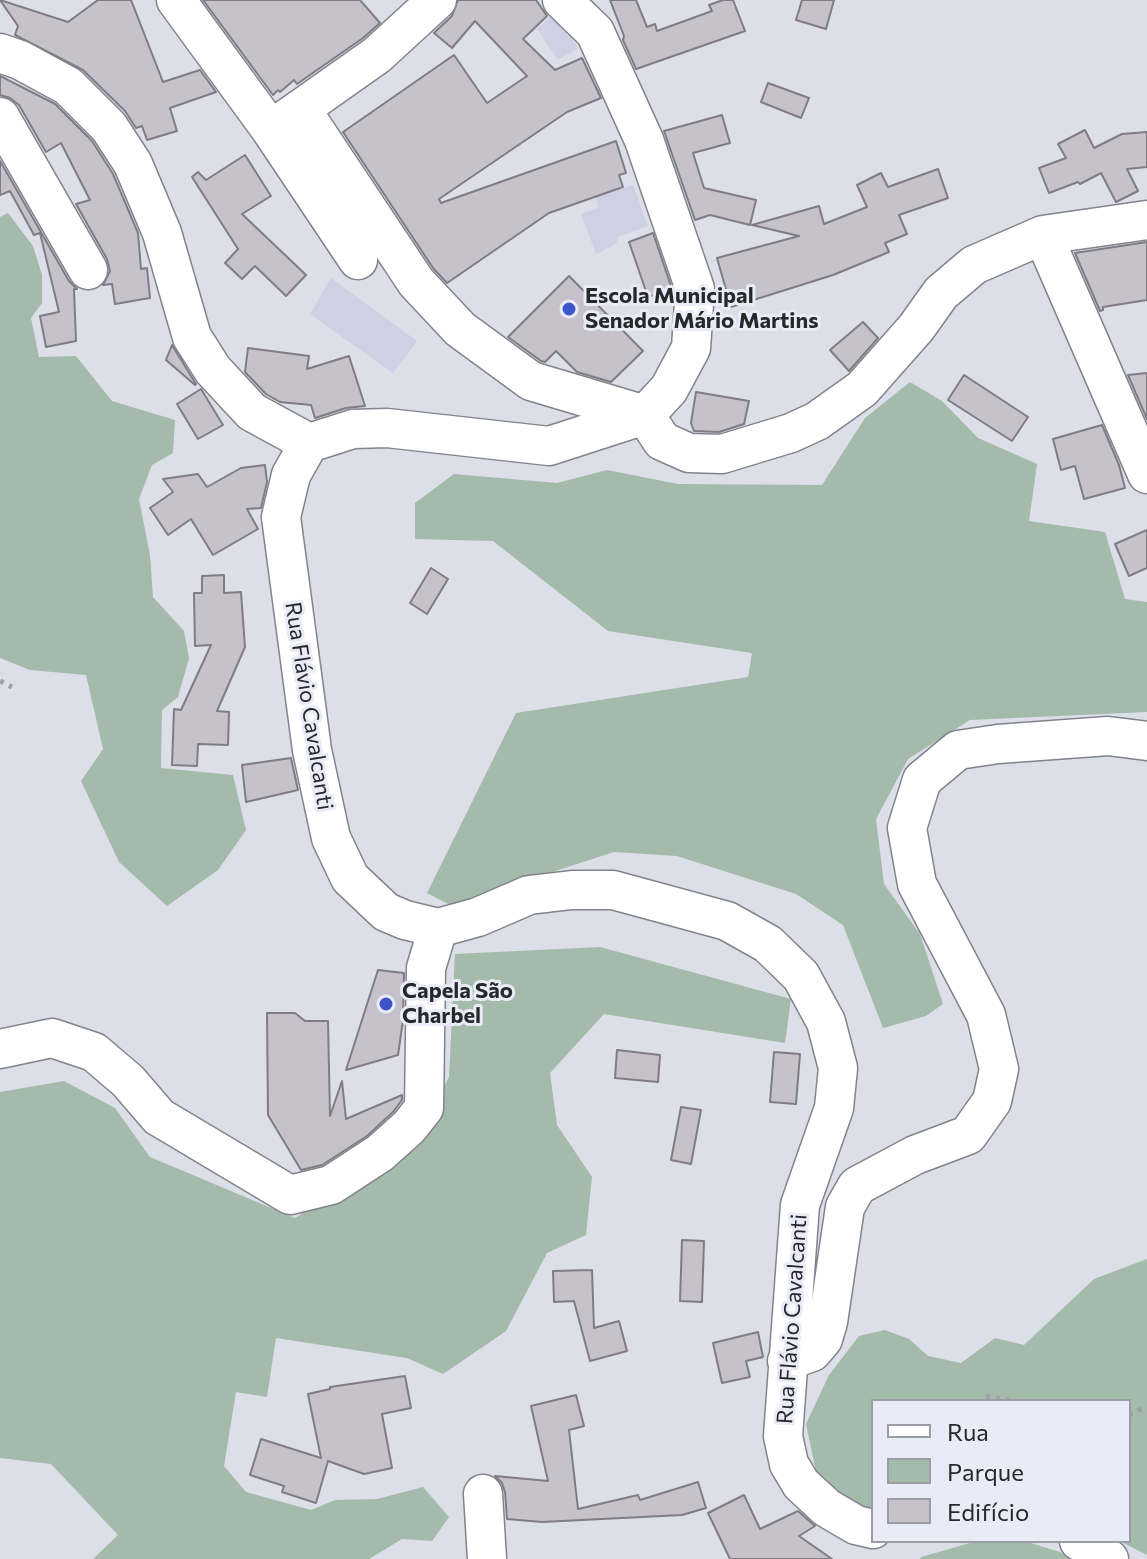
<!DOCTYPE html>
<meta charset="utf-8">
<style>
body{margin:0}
#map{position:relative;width:1147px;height:1559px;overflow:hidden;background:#dcdee8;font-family:Commissioner,sans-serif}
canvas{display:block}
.legend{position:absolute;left:871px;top:1399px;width:260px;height:144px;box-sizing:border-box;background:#e9ebf6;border:2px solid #9b9da5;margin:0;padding:10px 14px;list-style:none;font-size:24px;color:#27282c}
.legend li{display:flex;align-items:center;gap:16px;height:40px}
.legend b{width:40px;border:2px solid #9b9da5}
</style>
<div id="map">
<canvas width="1147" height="1559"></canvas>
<ul class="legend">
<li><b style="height:10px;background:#fff"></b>Rua</li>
<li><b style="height:22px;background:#a4baaa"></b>Parque</li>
<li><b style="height:22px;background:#c6c2cb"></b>Edifício</li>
</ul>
</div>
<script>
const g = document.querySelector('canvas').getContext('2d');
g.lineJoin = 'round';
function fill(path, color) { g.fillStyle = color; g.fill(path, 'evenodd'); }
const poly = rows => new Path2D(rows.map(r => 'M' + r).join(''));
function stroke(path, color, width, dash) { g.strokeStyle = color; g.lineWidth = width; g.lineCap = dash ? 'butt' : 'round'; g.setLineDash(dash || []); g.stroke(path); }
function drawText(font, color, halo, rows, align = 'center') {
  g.font = font + ' Commissioner,sans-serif'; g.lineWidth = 6; g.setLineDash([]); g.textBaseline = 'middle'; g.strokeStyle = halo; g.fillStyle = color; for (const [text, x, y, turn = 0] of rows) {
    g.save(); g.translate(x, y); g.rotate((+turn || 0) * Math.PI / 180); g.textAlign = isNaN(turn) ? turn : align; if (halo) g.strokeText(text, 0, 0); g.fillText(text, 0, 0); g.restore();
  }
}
fill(poly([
 [555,13,578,48,558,60,537,29],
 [633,185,648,226,618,237,616,244,596,254,581,214,598,208,596,197],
 [331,278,417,341,393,373,310,314]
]), '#ced1e3');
fill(poly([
 [8,213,33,246,42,275,42,303,31,318,39,357,76,356,112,401,175,420,173,453,152,465,139,499,150,555,153,597,184,631,189,658,178,697,162,710,161,768,233,775,246,830,218,870,167,906,119,862,81,781,103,749,86,675,30,670,0,658,0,217],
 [910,382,942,401,978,438,1037,464,1029,521,1105,532,1125,599,1147,602,1147,712,970,720,908,759,876,819,884,884,920,934,943,1004,926,1016,883,1028,843,925,796,894,677,856,614,852,450,905,427,893,516,713,748,677,752,653,608,631,493,541,415,539,415,503,454,474,557,483,607,470,678,484,822,485,865,418],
 [600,947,791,999,785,1043,604,1014,550,1073,557,1125,592,1177,586,1235,547,1253,506,1331,443,1374,407,1358,276,1338,267,1397,236,1392,224,1466,246,1492,311,1510,335,1500,377,1499,423,1487,449,1517,432,1541,402,1539,369,1559,93,1559,118,1535,51,1464,0,1458,0,1092,64,1081,115,1108,150,1157,295,1218,415,1142,449,1077,455,954],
 [1147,1259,1147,1555,1119,1541,1129,1541,1129,1401,873,1401,873,1518,818,1481,806,1424,829,1375,859,1336,885,1330,909,1339,928,1356,961,1363,995,1338,1024,1345,1094,1279],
 [977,1541,1024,1541,1060,1552,1072,1559,920,1559,921,1557]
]), '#a4baaa');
const building = poly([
 [0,0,68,22,98,0,131,0,163,82,200,70,216,92,170,108,177,131,147,140,142,126,136,128,125,111,83,70,15,35,18,26,0,0],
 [203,0,360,0,380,23,363,38,297,84,294,80,280,92,278,90,273,95,203,0],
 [458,0,536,0,547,16,523,39,555,70,582,58,601,98,567,112,439,199,441,203,616,141,626,173,619,175,623,187,549,213,447,283,433,268,343,132,454,55,487,103,527,76,475,21,452,48,434,33,452,16,458,0],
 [610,0,636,0,647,27,655,24,657,31,712,11,709,5,723,0,733,0,745,31,636,69,623,40,624,36,610,0],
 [802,0,834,0,826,29,796,20,802,0],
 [0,76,55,104,92,141,113,174,138,233,141,269,147,268,150,298,115,304,112,284,103,285,110,271,107,259,76,204,90,200,61,143,46,152,19,105,10,98,0,95,0,76],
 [768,83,809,98,801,118,761,102,768,83],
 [722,115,730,143,693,153,704,188,756,200,750,225,710,215,695,220,664,131,722,115],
 [1085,130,1094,148,1122,134,1147,132,1147,167,1127,169,1138,191,1116,202,1101,173,1080,184,1078,182,1049,193,1039,168,1066,158,1058,144,1085,130],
 [245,155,271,196,242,214,306,275,286,296,255,266,242,279,225,263,238,249,192,177,198,172,206,180,245,155],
 [0,161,69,281,77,289,74,289,76,341,46,347,40,316,59,312,40,233,34,235,10,191,0,195,0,161],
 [938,169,948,198,899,215,907,234,885,243,889,252,833,275,731,307,717,258,799,236,752,225,819,206,824,224,867,207,857,185,881,173,888,187,938,169],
 [653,233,672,289,648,297,629,242,653,233],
 [1147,242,1147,300,1103,307,1103,310,1100,311,1075,253,1147,242],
 [569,276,643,351,611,382,577,372,556,351,545,362,541,361,508,337,569,276],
 [863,322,878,338,849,371,830,350,863,322],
 [172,345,196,384,195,385,166,360,172,345],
 [248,348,309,356,307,369,349,356,365,406,346,408,315,418,311,405,280,402,266,394,245,372,248,348],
 [1147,373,1147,419,1128,375,1147,373],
 [964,375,1028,417,1012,441,948,400,964,375],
 [201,389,223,425,198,439,177,404,201,389],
 [696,392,749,401,744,424,719,432,694,431,691,423,696,392],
 [1102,425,1119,465,1125,488,1084,499,1075,466,1061,470,1053,439,1102,425],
 [265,465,267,482,261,508,247,509,258,529,213,555,191,519,168,535,150,508,173,492,163,479,198,474,207,487,241,468,265,465],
 [1147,530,1147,568,1129,576,1115,544,1147,530],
 [431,568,448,579,427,614,410,603,431,568],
 [224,575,224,593,241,592,245,647,217,711,229,712,228,745,198,744,197,766,172,765,174,709,181,710,211,645,195,646,194,593,202,593,202,576,224,575],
 [291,758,298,790,246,802,242,765,291,758],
 [378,970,404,973,403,1020,398,1055,346,1070,378,970],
 [267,1013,295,1013,305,1021,328,1021,330,1116,342,1081,346,1119,402,1095,402,1100,393,1112,367,1136,322,1165,301,1170,268,1115,267,1013],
 [617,1050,660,1055,658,1082,615,1078,617,1050],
 [774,1052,800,1054,796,1104,770,1102,774,1052],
 [681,1107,701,1110,691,1164,671,1160,681,1107],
 [682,1240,704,1241,702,1302,680,1301,682,1240],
 [592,1270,594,1328,619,1321,627,1351,590,1361,574,1301,554,1302,553,1271,592,1270],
 [758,1332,763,1357,746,1361,750,1377,722,1383,713,1343,758,1332],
 [405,1376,411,1408,382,1414,392,1468,364,1474,328,1461,316,1503,282,1492,284,1486,250,1475,261,1439,321,1458,308,1394,330,1389,330,1387,405,1376],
 [576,1395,584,1426,569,1430,578,1509,638,1495,640,1500,698,1482,706,1508,682,1515,542,1522,507,1519,505,1492,502,1483,495,1476,548,1481,531,1406,576,1395],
 [744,1495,760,1529,798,1511,815,1526,799,1536,832,1559,730,1559,708,1513,744,1495]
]);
fill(building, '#c6c2cb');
stroke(building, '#807c85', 2);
const minor = poly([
 [176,0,271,130,358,260],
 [562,0,595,32,644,140,695,289,691,348,669,389,645,415,549,446,387,428,353,429,309,443,291,475,281,517,312,750,331,838,350,878,386,912,405,920,438,928,478,917,529,895,572,890,613,890,727,921,768,944,801,976,826,1022,838,1068,834,1108,800,1205,783,1436,789,1464,801,1484,827,1508,856,1525,873,1529],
 [0,53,20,60,68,86,109,127,133,164,162,233,192,337,213,370,252,412,309,443],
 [301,109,416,282,460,329,531,381,645,415],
 [0,117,88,270],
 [282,122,377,55,437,0],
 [1043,235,1147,474],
 [645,415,662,441,689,453,722,454,791,433,817,421,862,389,916,328,941,293,974,265,1043,235,1147,220],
 [0,1049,52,1038,94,1052,128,1081,159,1117,290,1195,331,1185,380,1153,409,1127,424,1108,426,968,438,928],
 [787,1361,812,1352,823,1339,828,1322,845,1207,857,1186,915,1155,968,1135,992,1101,999,1069,986,1015,917,884,907,828,922,780,958,750,998,744,1108,736,1147,741],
 [483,1494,487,1559],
 [1079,1541,1109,1559]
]);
stroke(minor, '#82848d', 41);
stroke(poly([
 [0,681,12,687],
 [986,1396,1014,1401],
 [1129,1415,1147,1406]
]), '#9fa1a9', 5, [4, 6]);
stroke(minor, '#fff', 38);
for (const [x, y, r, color] of [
 [569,309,8,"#3c56c9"],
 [386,1004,8,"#3c56c9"]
]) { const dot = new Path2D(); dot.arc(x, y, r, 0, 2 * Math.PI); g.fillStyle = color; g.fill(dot); stroke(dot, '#e9ebf6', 3); }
drawText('bold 22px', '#27282c', '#e9ebf6', [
 ["Escola Municipal",585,296],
 ["Senador Mário Martins",585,321],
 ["Capela São",402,991],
 ["Charbel",402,1016]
], 'left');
drawText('22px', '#27282c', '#e9ebf6', [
 ["Rua Flávio Cavalcanti",309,706,81],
 ["Rua Flávio Cavalcanti",792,1319,-86]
]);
</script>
